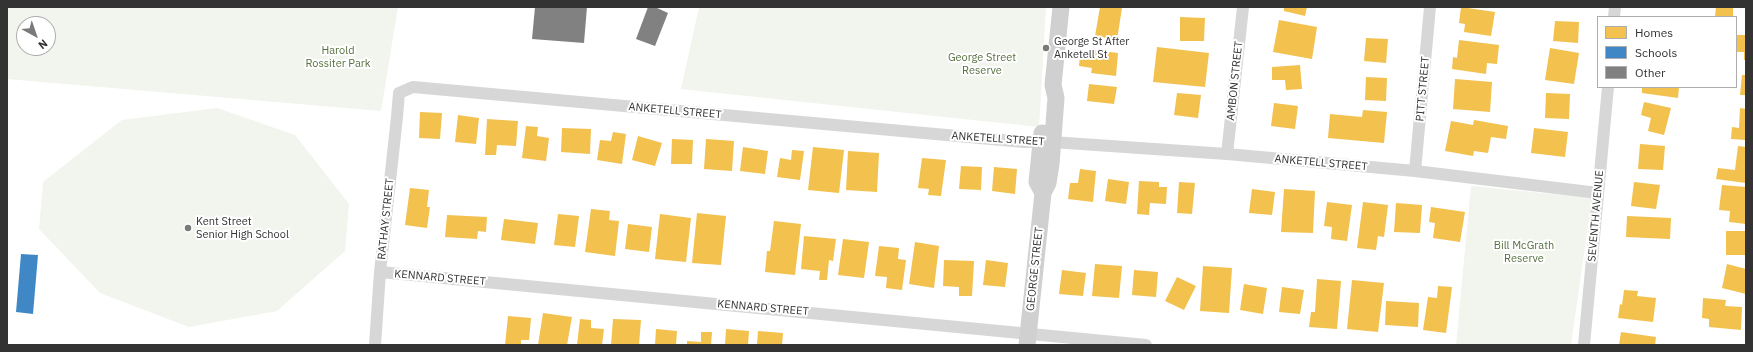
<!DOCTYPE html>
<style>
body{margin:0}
#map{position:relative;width:1753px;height:352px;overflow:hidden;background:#fff;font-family:"IBM Plex Sans",sans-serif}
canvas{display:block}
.frame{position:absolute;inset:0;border:8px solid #333;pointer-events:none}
.legend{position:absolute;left:1597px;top:16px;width:140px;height:72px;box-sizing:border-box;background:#fff;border:1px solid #adadad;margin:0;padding:5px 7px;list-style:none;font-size:12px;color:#333}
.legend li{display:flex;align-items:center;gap:8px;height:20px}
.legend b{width:20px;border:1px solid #adadad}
.north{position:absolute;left:16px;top:16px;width:40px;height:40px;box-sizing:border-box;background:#fff;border:1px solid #adadad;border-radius:50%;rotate:140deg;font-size:11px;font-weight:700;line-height:16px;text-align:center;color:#333}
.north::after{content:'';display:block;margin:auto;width:14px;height:18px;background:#7a7a7a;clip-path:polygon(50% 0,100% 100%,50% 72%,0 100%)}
</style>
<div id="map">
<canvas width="1753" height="352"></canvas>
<div class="frame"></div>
<ul class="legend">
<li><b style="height:11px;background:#f2c14e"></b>Homes</li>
<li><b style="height:11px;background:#3f88c5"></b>Schools</li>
<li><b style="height:11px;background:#818181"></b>Other</li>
</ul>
<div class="north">N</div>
</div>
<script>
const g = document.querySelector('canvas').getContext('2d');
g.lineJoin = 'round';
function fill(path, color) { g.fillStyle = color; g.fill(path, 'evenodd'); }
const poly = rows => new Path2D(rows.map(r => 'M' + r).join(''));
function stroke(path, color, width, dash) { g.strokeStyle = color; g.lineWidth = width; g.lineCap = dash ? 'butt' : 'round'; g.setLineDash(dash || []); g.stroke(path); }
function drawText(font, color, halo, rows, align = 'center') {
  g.font = font + ' "IBM Plex Sans",sans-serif'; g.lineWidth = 4; g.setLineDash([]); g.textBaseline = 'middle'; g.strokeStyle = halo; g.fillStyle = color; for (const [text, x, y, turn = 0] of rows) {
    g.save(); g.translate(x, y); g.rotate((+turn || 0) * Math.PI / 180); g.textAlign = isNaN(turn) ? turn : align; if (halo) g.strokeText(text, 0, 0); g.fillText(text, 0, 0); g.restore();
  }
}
fill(poly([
 [7,7,398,7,381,111,7,79],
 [24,24,48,24,48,48,24,48],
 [699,7,1046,7,1039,127,681,89],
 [217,108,295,135,349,204,345,251,277,311,189,327,100,293,39,229,43,182,122,120],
 [1471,186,1592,198,1571,345,1456,345]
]), '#f1f5ed');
fill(poly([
 [1100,7,1122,8,1117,40,1095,36],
 [1284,7,1307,7,1305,16,1284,11],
 [1461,7,1495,12,1491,36,1464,32,1465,24,1459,23],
 [1716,7,1733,7,1733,17,1715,16],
 [1180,17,1205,18,1204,41,1180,41],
 [1279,20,1317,27,1312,59,1273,52],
 [1555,21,1579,22,1578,43,1553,41],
 [1737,35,1746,35,1746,60,1744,60,1744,52,1736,52],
 [1366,38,1388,39,1386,63,1364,61],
 [1459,40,1499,45,1497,64,1487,63,1486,74,1452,69,1453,57,1457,58],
 [1157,47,1209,53,1205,87,1153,82],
 [1550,48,1579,53,1574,84,1545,80],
 [1094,50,1118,53,1116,76,1091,73,1092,68,1079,66,1080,55,1093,56],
 [1300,65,1302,89,1286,90,1285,80,1272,80,1272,67],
 [1742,75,1746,75,1746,95,1740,95],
 [1366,77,1387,78,1386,101,1365,100],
 [1455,79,1492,82,1490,112,1453,109],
 [1089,84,1117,87,1114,104,1087,101],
 [1642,87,1679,87,1678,98,1642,93],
 [1177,93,1201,95,1198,118,1174,115],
 [1546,93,1570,94,1569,119,1545,118],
 [1644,102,1671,108,1664,135,1648,131,1651,118,1641,115],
 [1274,103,1298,106,1295,129,1271,126],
 [1740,108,1746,109,1746,140,1731,139,1732,127,1739,128],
 [1363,110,1387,112,1384,143,1328,138,1330,114,1362,117],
 [420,112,442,113,440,139,419,138],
 [458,115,479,118,476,144,455,142],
 [487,119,518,121,516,146,497,145,496,155,485,155],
 [1474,120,1508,126,1506,139,1491,137,1488,153,1474,151,1473,156,1445,151,1451,121,1473,125],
 [526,126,538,127,537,136,549,138,546,161,522,158],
 [562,128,591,129,590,154,561,152],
 [1534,128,1568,132,1565,157,1531,153],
 [613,132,626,134,622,164,597,160,600,140,611,141],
 [638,136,662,143,655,166,632,160],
 [672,139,693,140,692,164,671,164],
 [706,139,734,141,732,171,704,169],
 [1640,144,1665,146,1663,170,1638,169],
 [1738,146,1746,147,1746,183,1716,179,1718,168,1735,170],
 [743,147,768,151,765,174,740,171],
 [813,147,844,150,839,193,808,190],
 [792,150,804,151,800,180,777,177,780,158,791,160],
 [848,151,879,153,877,192,846,190],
 [922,158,946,160,941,196,928,195,929,189,918,188],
 [961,166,982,167,981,190,959,189],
 [994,167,1017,169,1015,194,992,191],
 [1080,169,1096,171,1093,202,1068,199,1070,183,1078,183],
 [1108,179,1129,182,1126,204,1105,201],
 [1139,181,1159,182,1159,187,1167,187,1166,204,1150,203,1149,215,1137,214],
 [1179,182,1195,183,1192,214,1177,213],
 [1634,182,1660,185,1656,209,1631,206],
 [1722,185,1746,187,1746,224,1729,222,1730,211,1719,210],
 [410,188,429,190,427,207,430,207,427,228,405,225],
 [1252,189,1275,192,1272,215,1249,213],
 [1284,189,1315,191,1313,233,1281,232],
 [1327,202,1352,205,1347,241,1331,239,1332,227,1324,226],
 [1363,202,1388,205,1384,237,1378,236,1376,250,1357,248],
 [1396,203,1422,205,1420,233,1394,232],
 [1431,207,1465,212,1460,242,1433,238,1435,223,1429,222],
 [591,209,610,211,609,220,619,221,615,256,585,252],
 [697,213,726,216,721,265,692,263],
 [558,214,579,216,575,247,554,245],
 [660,214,691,218,686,262,655,259],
 [447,215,487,217,486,232,478,231,477,239,445,237],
 [1627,216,1671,218,1670,239,1626,237],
 [504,219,538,223,535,244,501,240],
 [774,221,801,224,795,275,765,272,767,251,770,251],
 [628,224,652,227,649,252,625,249],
 [1726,231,1746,231,1746,255,1726,255],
 [804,236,836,239,833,261,829,260,827,280,819,280,820,271,801,269],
 [843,239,869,242,864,278,838,275],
 [915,242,939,246,934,288,909,284],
 [879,246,899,248,898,259,906,260,902,290,886,288,887,277,875,276],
 [944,260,974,261,972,296,959,296,959,287,943,286],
 [986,260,1008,263,1005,287,983,285],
 [1095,264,1122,266,1119,298,1092,296],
 [1727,264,1746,269,1746,294,1722,288],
 [1203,266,1232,268,1229,313,1200,311],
 [1062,270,1086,273,1083,296,1059,294],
 [1134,270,1158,272,1156,297,1132,295],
 [1177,277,1196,286,1184,310,1165,301],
 [1317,279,1341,281,1337,329,1309,327,1311,312,1315,312],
 [1352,280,1384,283,1378,332,1347,329],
 [1244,284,1267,288,1263,314,1240,310],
 [1438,286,1452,287,1446,333,1423,330,1428,297,1437,298],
 [1282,287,1304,290,1300,314,1279,312],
 [1624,290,1638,291,1637,296,1656,298,1653,322,1618,318,1620,304,1622,305],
 [1703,298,1726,300,1725,306,1742,307,1741,330,1709,327,1709,319,1702,318],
 [1386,301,1419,303,1418,327,1385,325],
 [543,313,572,317,567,345,538,345],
 [508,316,531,318,529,340,521,340,521,345,505,345],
 [580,319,591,320,591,328,604,329,602,345,577,345],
 [613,319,641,320,639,345,611,345],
 [656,329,677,331,676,345,655,345],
 [726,329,749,331,748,345,725,345],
 [758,331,783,333,782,345,757,345],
 [701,332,712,332,711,345,687,345,687,341,701,342],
 [1621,332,1656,337,1655,345,1619,345]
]), '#f2c14e');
fill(poly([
 [21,254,38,255,33,314,16,312]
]), '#3f88c5');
fill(poly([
 [535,7,587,7,584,43,532,39],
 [648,7,655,7,668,13,655,46,636,39]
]), '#818181');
stroke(poly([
 [1614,17,1615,7],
 [1227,154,1243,7],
 [1415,171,1430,7],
 [380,272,1146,345],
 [375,345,380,272,397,117,399,93,413,87,1024,142,1052,142,1227,154,1415,171,1598,193],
 [1584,345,1608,87]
]), '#d7d7d7', 12);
stroke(poly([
 [1042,133,1037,182,1043,193],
 [1027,345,1043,193,1048,183,1051,164,1056,98,1053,85,1061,7]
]), '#d0d0d0', 17);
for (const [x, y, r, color] of [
 [1046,48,4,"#7a7a7a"],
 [188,228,4,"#7a7a7a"]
]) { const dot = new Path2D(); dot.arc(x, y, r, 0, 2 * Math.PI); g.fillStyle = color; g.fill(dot); stroke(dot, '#fff', 1.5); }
drawText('11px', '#333', '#fff', [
 ["George St After",1054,42],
 ["Anketell St",1054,55],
 ["Kent Street",196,222],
 ["Senior High School",196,235]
], 'left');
drawText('11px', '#56703f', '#fff', [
 ["Harold",338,51],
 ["Rossiter Park",338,64],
 ["George Street",982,58],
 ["Reserve",982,71],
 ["Bill McGrath",1524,246],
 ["Reserve",1524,259]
]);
drawText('11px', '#333', '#fff', [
 ["AMBON STREET",1235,81,-84],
 ["PITT STREET",1423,89,-85],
 ["ANKETELL STREET",675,111,5],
 ["ANKETELL STREET",998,139,4],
 ["ANKETELL STREET",1321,163,5],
 ["SEVENTH AVENUE",1596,216,-85],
 ["RATHAY STREET",386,219,-84],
 ["GEORGE STREET",1035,269,-84],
 ["KENNARD STREET",440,278,5],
 ["KENNARD STREET",763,308,5]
]);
</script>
